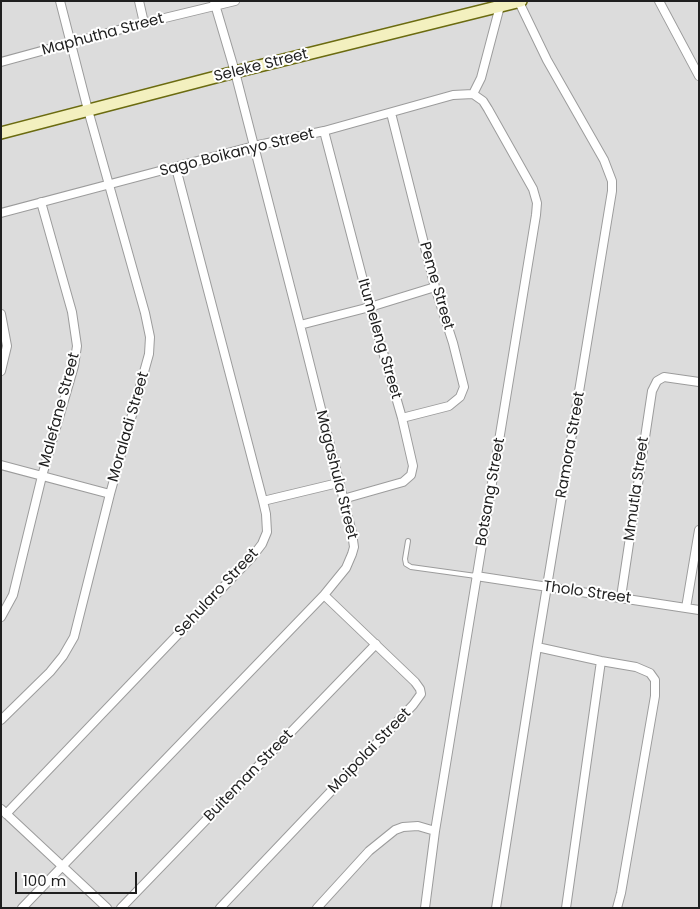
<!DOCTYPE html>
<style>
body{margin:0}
#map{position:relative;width:700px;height:909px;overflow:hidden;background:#eeebe6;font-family:Poppins,sans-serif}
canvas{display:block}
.frame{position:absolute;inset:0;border:2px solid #1f1f1f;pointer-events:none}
.scale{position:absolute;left:15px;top:872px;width:122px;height:22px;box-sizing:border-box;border:2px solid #1f1f1f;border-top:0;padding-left:6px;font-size:15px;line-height:18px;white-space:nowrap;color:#1f1f1f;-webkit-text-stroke:4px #fff;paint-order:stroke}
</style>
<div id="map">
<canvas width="700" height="909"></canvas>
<div class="frame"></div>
<div class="scale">100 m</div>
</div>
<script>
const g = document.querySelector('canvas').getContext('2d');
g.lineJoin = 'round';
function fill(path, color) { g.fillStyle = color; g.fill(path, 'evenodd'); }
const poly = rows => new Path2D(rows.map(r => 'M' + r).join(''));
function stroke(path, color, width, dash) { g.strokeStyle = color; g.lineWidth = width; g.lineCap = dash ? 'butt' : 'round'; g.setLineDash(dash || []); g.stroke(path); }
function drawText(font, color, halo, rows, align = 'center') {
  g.font = font + ' Poppins,sans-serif'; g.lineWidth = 4; g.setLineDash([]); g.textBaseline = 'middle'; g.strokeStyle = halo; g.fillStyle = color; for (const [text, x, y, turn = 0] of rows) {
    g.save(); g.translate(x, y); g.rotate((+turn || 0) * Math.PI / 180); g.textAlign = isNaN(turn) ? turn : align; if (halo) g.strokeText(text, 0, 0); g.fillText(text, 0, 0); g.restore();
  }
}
fill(poly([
 [1,1,699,1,699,908,1,908]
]), '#dcdcdc');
const lane = poly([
 [408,541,405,559,406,564,411,567,476,576]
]);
const street = poly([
 [139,1,144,23],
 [659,1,699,76],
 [1,62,144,23,235,1],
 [473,94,481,78,500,6],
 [391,113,435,287,453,343,464,387,460,397,449,406,402,418],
 [324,131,370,307,402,418,413,466,411,475,403,482,343,499],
 [1,213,254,146,324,131,453,95,473,94,483,101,488,109,533,189,537,203,536,215,435,831,425,908],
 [1,314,7,346,1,371],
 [300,325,370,307,435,287],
 [1,465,110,494],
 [263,501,338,483],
 [476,576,699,610],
 [621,597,652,391,657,381,664,377,699,382],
 [686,608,699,530],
 [1,617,13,595,42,476,74,366,77,346,72,312,41,202],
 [537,647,601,661,636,667,650,673,655,680,655,696,621,893,617,908],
 [1,720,50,672,63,656,74,637,110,494,149,354,150,337,145,313,88,110,60,1],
 [1,809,107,908],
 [6,814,252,557,262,544,267,532,266,514,263,501,176,168],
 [22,908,324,595,346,568,352,554,354,547,352,533,300,325,235,72,214,1],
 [121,908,376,644],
 [220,908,413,705,421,694,420,689,415,682,324,595],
 [317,908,369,851,395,830,403,827,418,826,435,831],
 [496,908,537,647,612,191,612,181,604,160,547,60,519,2],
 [566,908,601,661]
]);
const secondary = poly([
 [1,133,235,72,521,1]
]);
stroke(lane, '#9c9c9c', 6);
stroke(street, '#9c9c9c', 10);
stroke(secondary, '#6b6b10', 14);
stroke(lane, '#fff', 4);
stroke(street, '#fff', 8);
stroke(secondary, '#f3f0bf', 11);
drawText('15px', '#1f1f1f', '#fff', [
 ["Maphutha Street",103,35,-15],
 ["Seleke Street",261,66,-14],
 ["Sago Boikanyo Street",237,153,-14],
 ["Peme Street",436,286,74],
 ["Itumeleng Street",379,339,74],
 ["Malefane Street",60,410,-75],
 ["Moraladi Street",129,427,-74],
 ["Ramora Street",571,445,-80],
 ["Magashula Street",336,475,76],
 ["Mmutla Street",637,489,-82],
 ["Botsang Street",491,492,-80],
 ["Sehularo Street",217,593,-47],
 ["Tholo Street",587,593,8],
 ["Moipolai Street",370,751,-46],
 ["Buiteman Street",249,776,-46]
]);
</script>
